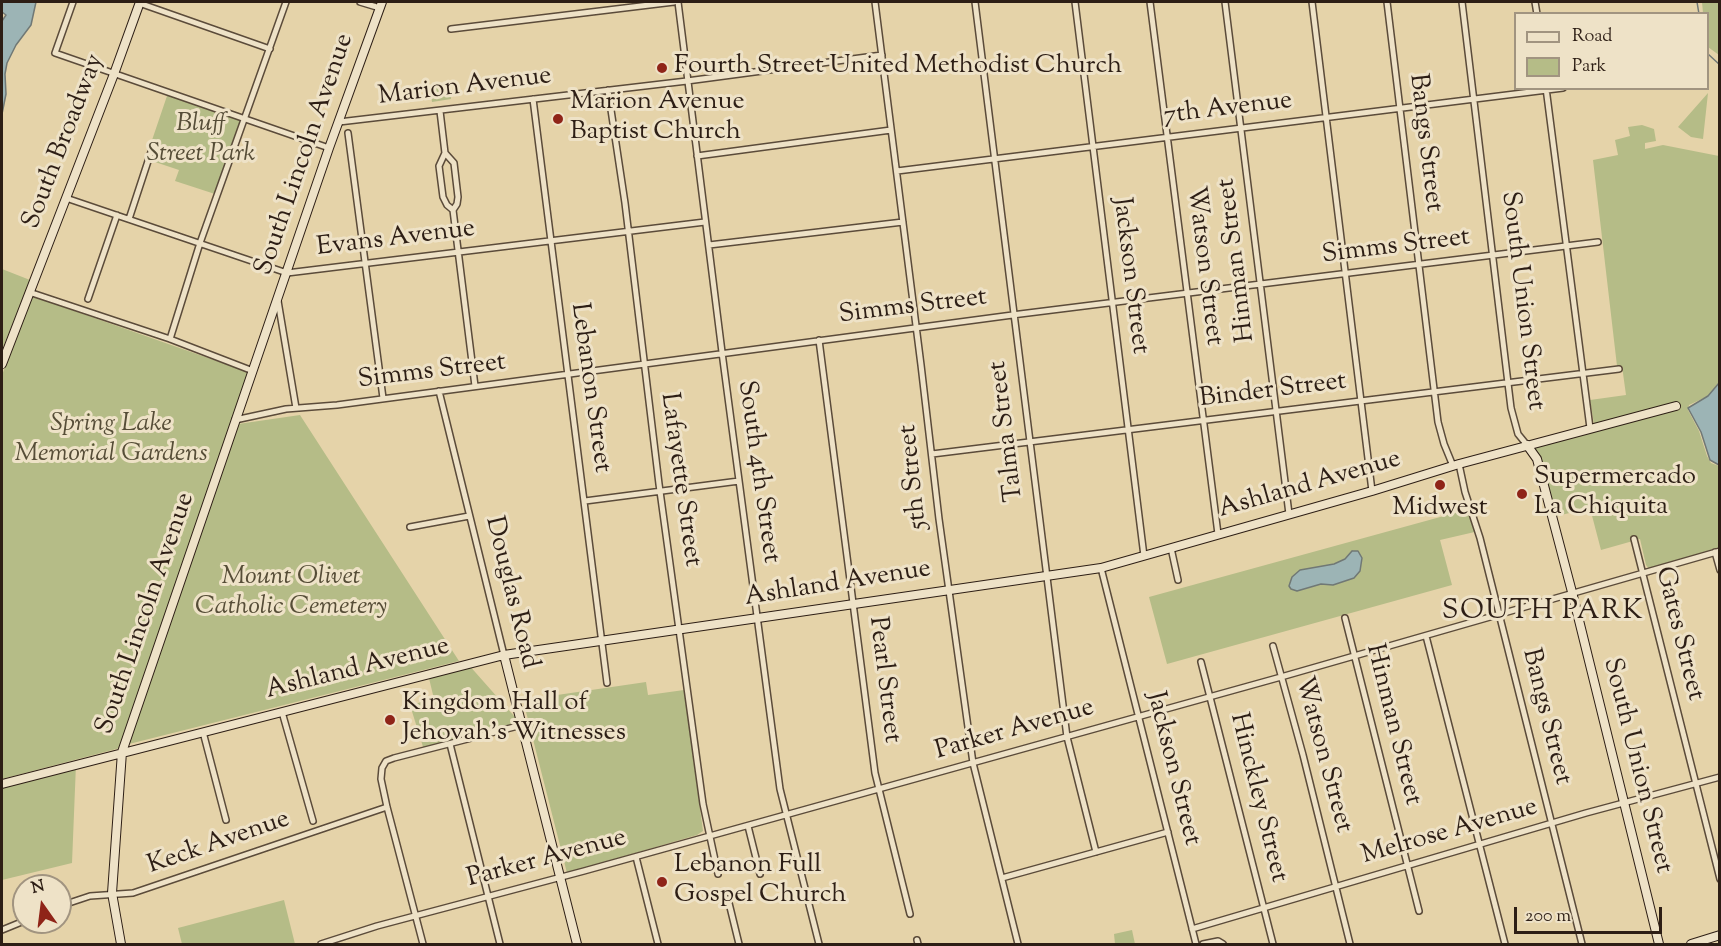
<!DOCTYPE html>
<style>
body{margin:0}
#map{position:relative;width:1721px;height:946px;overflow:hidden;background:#e5d3a9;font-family:"Sorts Mill Goudy",serif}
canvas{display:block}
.frame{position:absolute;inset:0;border:3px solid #2d1e15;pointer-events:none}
.legend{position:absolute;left:1514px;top:12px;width:195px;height:78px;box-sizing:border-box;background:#eee2c7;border:2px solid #a19480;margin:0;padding:8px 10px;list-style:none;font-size:18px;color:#2d1e15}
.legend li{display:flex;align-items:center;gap:12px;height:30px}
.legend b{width:30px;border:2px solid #a19480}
.north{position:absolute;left:12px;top:874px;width:60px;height:60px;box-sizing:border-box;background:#eee2c7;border:2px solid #a19480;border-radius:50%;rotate:346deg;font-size:16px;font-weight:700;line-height:24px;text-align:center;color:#2d1e15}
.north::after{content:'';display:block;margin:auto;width:21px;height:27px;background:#8f2418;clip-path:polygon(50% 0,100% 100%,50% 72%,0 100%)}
.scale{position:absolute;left:1514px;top:907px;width:148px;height:27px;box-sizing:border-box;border:3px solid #2d1e15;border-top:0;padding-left:8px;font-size:18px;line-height:21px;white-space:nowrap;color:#2d1e15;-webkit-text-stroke:4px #eee2c7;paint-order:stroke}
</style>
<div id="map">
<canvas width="1721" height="946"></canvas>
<div class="frame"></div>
<ul class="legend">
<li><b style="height:8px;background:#eee2c7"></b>Road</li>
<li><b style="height:16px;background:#b5bc87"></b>Park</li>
</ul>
<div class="north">N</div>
<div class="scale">200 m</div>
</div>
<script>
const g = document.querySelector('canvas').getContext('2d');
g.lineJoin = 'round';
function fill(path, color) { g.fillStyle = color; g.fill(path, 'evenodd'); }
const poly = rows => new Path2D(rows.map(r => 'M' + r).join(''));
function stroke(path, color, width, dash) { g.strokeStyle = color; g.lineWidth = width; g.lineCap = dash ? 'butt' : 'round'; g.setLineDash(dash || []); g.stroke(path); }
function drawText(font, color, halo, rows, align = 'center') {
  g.font = font + ' "Sorts Mill Goudy",serif'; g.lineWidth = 6; g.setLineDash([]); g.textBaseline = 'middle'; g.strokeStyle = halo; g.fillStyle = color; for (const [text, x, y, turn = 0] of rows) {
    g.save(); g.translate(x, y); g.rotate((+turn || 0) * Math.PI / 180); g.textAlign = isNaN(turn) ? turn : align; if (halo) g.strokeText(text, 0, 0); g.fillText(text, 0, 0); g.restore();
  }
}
fill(poly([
 [1702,2,1719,2,1719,55,1708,47,1708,14,1703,13],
 [450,86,451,99,432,102,430,88],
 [168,93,246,119,218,195,175,181,179,170,152,161,155,151,149,149],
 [1708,93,1703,139,1691,137,1678,127],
 [1642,125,1654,129,1656,141,1645,143,1645,149,1663,145,1719,156,1719,383,1708,396,1689,405,1688,410,1699,431,1707,456,1711,463,1719,466,1719,550,1650,570,1646,565,1640,539,1601,550,1590,508,1557,516,1552,515,1537,459,1527,445,1594,424,1590,400,1626,395,1622,366,1617,366,1593,160,1618,155,1615,140,1630,136,1628,127],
 [2,269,30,280,2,350],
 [32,296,248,372,120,748,2,779,2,375],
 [300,415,459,661,129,744,238,424],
 [1473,508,1479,531,1440,540,1452,585,1167,664,1149,597],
 [468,664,522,725,424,750,410,705,434,699,428,674],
 [646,682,648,695,684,690,703,831,697,835,567,873,523,700],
 [76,764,72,863,2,880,2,784],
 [284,900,295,944,182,944,178,928],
 [1132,930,1135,944,1115,944,1114,934]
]), '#b5bc87');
const water = poly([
 [2,2,36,2,31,25,16,45,7,63,5,74,6,94,2,114,2,21,6,15,2,12,2,2],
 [1719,383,1719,465,1710,460,1701,432,1688,408,1708,396,1719,383],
 [1352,551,1358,551,1362,558,1360,571,1354,578,1333,585,1321,584,1297,591,1291,589,1289,586,1292,577,1300,570,1334,564,1345,559,1352,551]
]);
fill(water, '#9cb4b5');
stroke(water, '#707875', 1.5);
stroke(poly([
 [1697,2,1699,14],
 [1708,54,1720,65]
]), '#707875', 1.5);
const street = poly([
 [73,2,55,53,329,148],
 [360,2,380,8],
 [678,2,723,360,780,789,819,944],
 [875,2,921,365,939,519,973,763,1018,944],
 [975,2,1067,737,1096,852],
 [1075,2,1144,556],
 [1150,2,1218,534],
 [1225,2,1289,514],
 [1312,2,1372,491],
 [1387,2,1438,422,1444,444,1453,466],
 [1462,2,1511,408,1518,434,1527,445],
 [1535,2,1537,14],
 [139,3,270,49],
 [451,29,674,2],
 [1546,88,1590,428],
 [608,90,625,203,659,484,703,804,718,874],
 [533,99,607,683],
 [440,111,445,153,439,166,443,197,447,205,453,210],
 [339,122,687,81,882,55],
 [348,133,383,398],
 [445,153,454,163,458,197,457,204,453,210,475,386],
 [697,156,891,130],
 [897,171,1563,88],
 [66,198,287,273,705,222],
 [129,219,151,152],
 [709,245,903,222],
 [29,292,170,339,253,371],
 [88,299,117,215],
 [278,301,296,408],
 [170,339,200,243,286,2],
 [819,340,875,773,910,914],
 [439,391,504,655],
 [235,420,286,409,337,405,1020,314,1598,242],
 [932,454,1619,369],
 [1459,464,1465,492,1480,538,1582,944],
 [585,501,739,481],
 [410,527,469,516],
 [1634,539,1720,879],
 [1171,548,1178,580],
 [1715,552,1720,570],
 [1101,568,1196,944],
 [1345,618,1419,911],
 [1426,636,1505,944],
 [1273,646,1303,755,1350,944],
 [1201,662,1273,944],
 [282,712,313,821],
 [203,732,226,820],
 [450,744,500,944],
 [748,826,760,874],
 [636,857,658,944],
 [1002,878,1168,832],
 [728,899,739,944],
 [60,906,90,896,133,893,387,807],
 [1192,929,1586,813,1720,777],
 [2,930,24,921],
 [917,940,918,944],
 [321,944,377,926,584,871,1281,677,1720,551],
 [423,944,387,807,381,779,382,768,386,761,394,758,522,725],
 [1203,944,1218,941,1223,944]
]);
const secondary = poly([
 [2,364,114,74,140,2],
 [1527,445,1537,459,1572,592,1659,944],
 [504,655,577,944],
 [2,784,504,655,1101,568,1372,491,1459,464,1676,406],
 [121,944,112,893,122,752,329,148,382,2],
 [1691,944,1720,935]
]);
stroke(street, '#5b4b3a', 8);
stroke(secondary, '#2d1e15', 10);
stroke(street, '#eee2c7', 5);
stroke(secondary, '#eee2c7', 8);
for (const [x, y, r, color] of [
 [662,68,6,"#8f2418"],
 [558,119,6,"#8f2418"],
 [1440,485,6,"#8f2418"],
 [1522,494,6,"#8f2418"],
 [390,720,6,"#8f2418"],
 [662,882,6,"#8f2418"]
]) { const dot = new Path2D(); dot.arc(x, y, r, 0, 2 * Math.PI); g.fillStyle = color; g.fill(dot); stroke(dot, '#eee2c7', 2); }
drawText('26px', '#2d1e15', '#eee2c7', [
 ["Fourth Street United Methodist Church",674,68],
 ["Marion Avenue",570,104],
 ["Baptist Church",570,134],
 ["Supermercado",1534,479],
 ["La Chiquita",1534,509],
 ["Midwest",1440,510,"center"],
 ["Kingdom Hall of",402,705],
 ["Jehovah's Witnesses",402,735],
 ["Lebanon Full",674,867],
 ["Gospel Church",674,897]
], 'left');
drawText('26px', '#2d1e15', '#eee2c7', [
 ["Marion Avenue",465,88,-7],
 ["7th Avenue",1228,110,-7],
 ["South Broadway",65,142,-69],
 ["Bangs Street",1424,143,83],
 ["South Lincoln Avenue",306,155,-71],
 ["Evans Avenue",396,240,-7],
 ["Simms Street",1396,248,-7],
 ["Hinman Street",1238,260,-97],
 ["Watson Street",1203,266,83],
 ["Jackson Street",1129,276,83],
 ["South Union Street",1521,301,83],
 ["Simms Street",913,308,-7],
 ["Simms Street",432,373,-7],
 ["Lebanon Street",589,388,82],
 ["Binder Street",1273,392,-7],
 ["Talma Street",1008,431,-97],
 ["South 4th Street",757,472,82],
 ["5th Street",915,477,-96],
 ["Lafayette Street",679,480,82],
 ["Ashland Avenue",1310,486,-16],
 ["Ashland Avenue",838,585,-9],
 ["Douglas Road",510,593,76],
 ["South Lincoln Avenue",147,614,-71],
 ["Gates Street",1678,634,76],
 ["Ashland Avenue",358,670,-14],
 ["Pearl Street",883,680,83],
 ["Bangs Street",1545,717,76],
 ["Hinman Street",1392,725,76],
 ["Parker Avenue",1015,731,-16],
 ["Watson Street",1322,755,75],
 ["South Union Street",1636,766,76],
 ["Jackson Street",1172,769,76],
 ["Hinckley Street",1257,798,76],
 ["Melrose Avenue",1450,833,-16],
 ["Keck Avenue",219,844,-19],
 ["Parker Avenue",547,860,-15]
]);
drawText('italic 26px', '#564d37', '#eee2c7', [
 ["Bluff",201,126],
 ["Street Park",201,156],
 ["Spring Lake",111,426],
 ["Memorial Gardens",111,456],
 ["Mount Olivet",291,579],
 ["Catholic Cemetery",291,609]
]);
g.letterSpacing = '1.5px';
drawText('28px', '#2d1e15', '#eee2c7', [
 ["SOUTH PARK",1543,613]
]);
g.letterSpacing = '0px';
</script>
